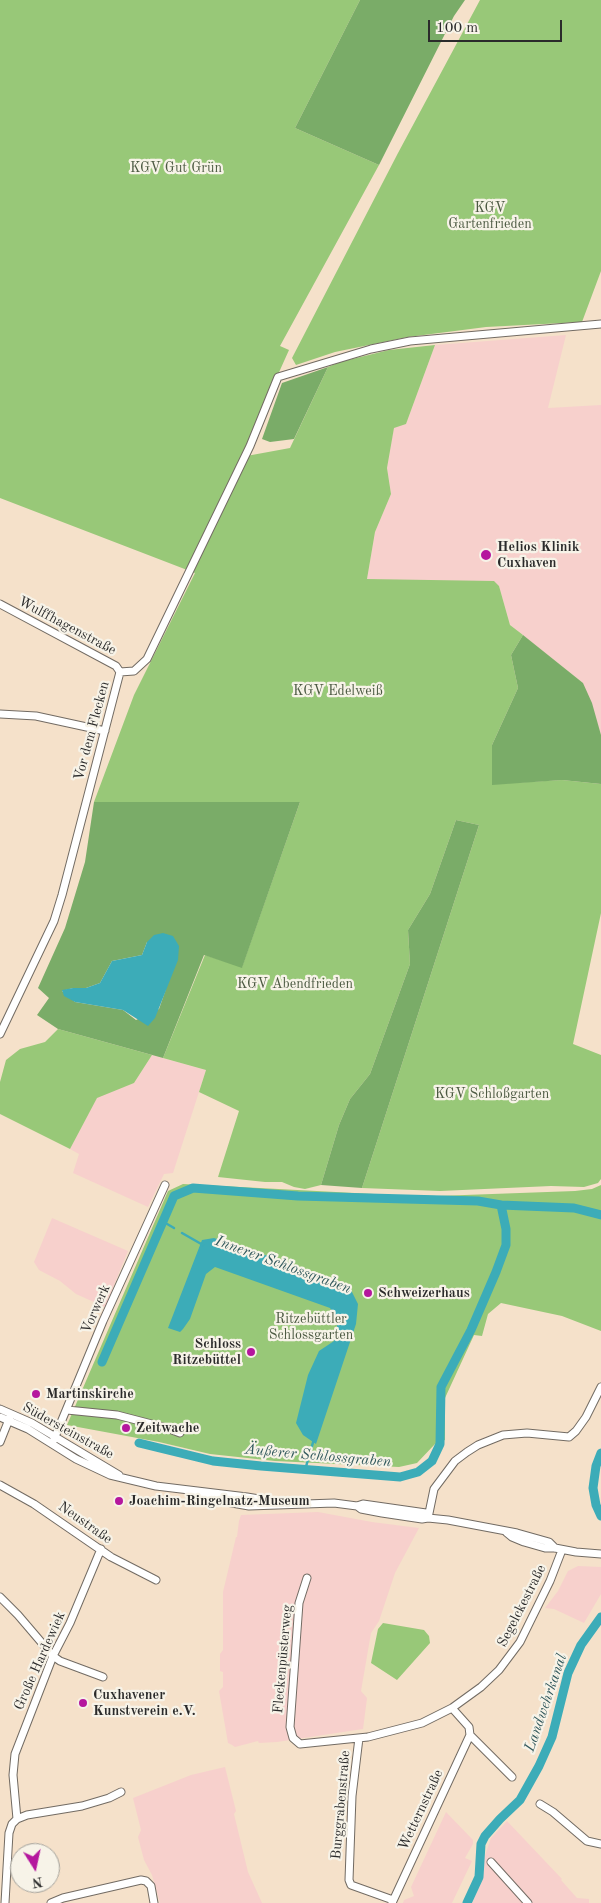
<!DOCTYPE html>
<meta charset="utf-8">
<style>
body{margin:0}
#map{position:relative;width:601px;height:1903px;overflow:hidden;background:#f5e1ca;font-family:"Old Standard TT",serif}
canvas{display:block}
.north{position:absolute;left:10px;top:1843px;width:50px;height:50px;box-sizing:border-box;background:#f7f3e8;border:1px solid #a5a39c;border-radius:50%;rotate:170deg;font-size:14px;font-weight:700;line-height:20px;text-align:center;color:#2b2b2b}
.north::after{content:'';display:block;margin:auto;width:18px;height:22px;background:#b5179e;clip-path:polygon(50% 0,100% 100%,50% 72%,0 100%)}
.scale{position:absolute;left:428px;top:20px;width:134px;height:22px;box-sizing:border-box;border:2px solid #2b2b2b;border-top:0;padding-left:6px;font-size:15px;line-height:18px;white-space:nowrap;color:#2b2b2b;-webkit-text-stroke:4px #f7f3e8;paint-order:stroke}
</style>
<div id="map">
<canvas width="601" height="1903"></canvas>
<div class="north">N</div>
<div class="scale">100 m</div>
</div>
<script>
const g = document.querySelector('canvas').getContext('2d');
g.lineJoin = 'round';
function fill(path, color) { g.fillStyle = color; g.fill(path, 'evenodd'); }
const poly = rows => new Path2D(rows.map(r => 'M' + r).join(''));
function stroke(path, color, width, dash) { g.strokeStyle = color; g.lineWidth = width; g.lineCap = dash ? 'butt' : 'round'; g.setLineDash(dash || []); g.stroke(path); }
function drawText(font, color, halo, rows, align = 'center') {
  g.font = font + ' "Old Standard TT",serif'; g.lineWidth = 4.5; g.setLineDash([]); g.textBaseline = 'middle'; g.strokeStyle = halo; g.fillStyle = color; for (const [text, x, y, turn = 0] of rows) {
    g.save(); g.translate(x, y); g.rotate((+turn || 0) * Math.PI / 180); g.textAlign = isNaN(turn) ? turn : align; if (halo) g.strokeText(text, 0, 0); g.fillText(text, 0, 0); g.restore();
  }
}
fill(poly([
 [566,335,548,408,601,405,601,735,583,683,510,625,499,586,367,579,375,532,391,494,387,468,394,427,406,424,435,345],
 [152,1055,206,1070,173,1173,164,1174,148,1207,73,1173,79,1154,70,1149,97,1097,134,1083],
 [52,1218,128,1251,105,1307,76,1294,60,1281,39,1270,34,1262],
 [318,1512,372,1522,419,1528,395,1573,379,1621,371,1633,361,1691,367,1698,363,1729,277,1742,259,1743,258,1741,235,1747,232,1745,228,1743,219,1691,223,1687,223,1672,220,1671,220,1654,223,1650,223,1592,236,1537,237,1537,239,1521,241,1515],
 [578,1566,601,1567,601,1594,584,1623,554,1609,545,1608,558,1591,568,1571],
 [225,1767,236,1811,234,1814,248,1872,262,1903,160,1903,152,1875,144,1860,138,1837,141,1830,133,1798,191,1775],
 [446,1812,473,1840,473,1844,465,1858,472,1861,452,1903,403,1903,404,1900,414,1896,411,1887],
 [507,1821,562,1879,561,1880,577,1898,589,1899,589,1903,472,1903,483,1879,484,1858,491,1838]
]), '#f7d0cc');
fill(poly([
 [0,0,360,0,295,128,379,165,280,346,289,350,241,457,290,448,328,367,340,362,389,350,435,345,406,424,394,428,387,468,391,494,375,532,367,579,494,581,499,586,510,625,523,635,511,655,518,688,492,745,493,784,562,780,601,784,601,913,573,1044,601,1055,601,1179,598,1183,584,1187,551,1186,440,1191,362,1188,479,825,456,820,430,894,408,930,410,964,370,1074,350,1099,339,1125,321,1185,305,1189,294,1187,282,1182,265,1182,218,1177,239,1111,199,1092,206,1070,163,1058,205,955,242,967,300,802,94,802,134,695,195,573,0,498],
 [480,0,601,0,601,271,582,322,486,327,408,337,335,352,296,365,292,358,398,153],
 [58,1029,152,1055,134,1083,97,1098,70,1149,0,1114,0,1082,6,1060,20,1049,45,1042],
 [183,1184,393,1195,437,1196,575,1191,592,1189,601,1185,601,1331,562,1316,501,1303,488,1314,482,1336,474,1335,445,1398,445,1440,435,1444,417,1463,399,1467,275,1461,210,1454,159,1442,67,1425,168,1191],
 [383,1623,424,1630,429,1636,430,1643,397,1680,371,1663,378,1629]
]), '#98c878');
fill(poly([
 [360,0,465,0,454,16,379,165,295,128],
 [328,367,294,439,270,442,262,439,282,383],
 [523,635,583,683,592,703,601,735,601,784,562,780,492,785,492,745,518,688,511,655],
 [94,802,300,802,242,968,204,955,163,1058,58,1029,37,1015,49,998,38,988,65,928,85,862],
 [147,942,166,989,159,1009,136,1020,123,1010,75,1002,62,991,73,988,86,988,100,983,112,961,142,955],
 [456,820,479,825,362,1188,321,1185,339,1125,350,1099,370,1074,410,964,408,930,430,894]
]), '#7aac68');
fill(poly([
 [163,933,173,936,179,946,178,960,155,1018,148,1026,123,1010,75,1002,64,996,62,990,73,988,86,988,100,983,112,961,142,955,147,942,154,935],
 [214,1238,286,1262,351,1290,358,1304,356,1324,316,1444,303,1435,296,1423,308,1375,319,1351,334,1341,338,1321,330,1308,215,1267,206,1274,190,1319,183,1329,180,1332,168,1328,202,1240]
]), '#3cacb8');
stroke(poly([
 [162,1221,174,1228],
 [182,1233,203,1245],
 [305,1470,314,1439]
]), '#3cacb8', 2.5);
stroke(poly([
 [102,1362,174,1196,193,1188,298,1196,478,1201,501,1205],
 [139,1443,213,1461,261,1466,400,1477,418,1472,432,1461,440,1444,441,1387,471,1330,496,1272,506,1245,506,1229,501,1205,574,1208,601,1215],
 [601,1453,596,1466,593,1488,596,1505,601,1516],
 [467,1903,479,1877,481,1844,485,1836,500,1819,520,1800,539,1766,552,1737,568,1673,581,1645,601,1617]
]), '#3cacb8', 9);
const street = poly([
 [0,604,116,666,120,672],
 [120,672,134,671,147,659,250,446,278,377,371,349,410,341,601,324],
 [0,714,36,716,105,731],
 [0,1034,54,921,62,895,120,672],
 [0,1409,32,1423,119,1475],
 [67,1410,117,1415,167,1428,180,1433],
 [0,1417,28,1429,76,1459,110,1475,156,1486,247,1497,271,1501,276,1504],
 [0,1442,10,1417],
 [52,1444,103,1321,165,1185],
 [0,1485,34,1504,111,1557,156,1580],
 [189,1492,215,1500,249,1506,334,1503,357,1506,363,1504,426,1513,428,1518],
 [357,1506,361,1509,382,1513,422,1519,428,1518,448,1520,517,1533,549,1542,555,1548],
 [428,1518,434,1489,455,1461,467,1452,478,1445,503,1435,527,1433,569,1437,576,1431,586,1417,601,1387],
 [506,1532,512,1537,524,1542,545,1548,555,1548,576,1552,601,1554],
 [307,1578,299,1603,290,1727,293,1738,300,1744,368,1737,422,1723,452,1708,481,1687,499,1670,520,1642,550,1581,562,1550],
 [0,1597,18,1615,53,1656,60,1661,103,1677],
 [470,1735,512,1777],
 [359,1738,352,1796,349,1880,351,1885,393,1900],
 [540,1804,553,1812,587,1841,601,1844],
 [17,1819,27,1815,82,1806,109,1798,121,1792],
 [491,1862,528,1903],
 [5,1903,9,1833,12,1824,17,1819,13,1775,15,1754,53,1656,70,1623,101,1549],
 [51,1903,63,1898,141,1880,146,1881,151,1886,154,1903],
 [392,1903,470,1735,469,1727,452,1708]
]);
stroke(street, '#726b63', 9);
stroke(street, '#fff', 7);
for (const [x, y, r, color] of [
 [486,555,6,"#b5179e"],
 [368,1293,5,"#b5179e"],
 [251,1352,5,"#b5179e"],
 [36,1394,5,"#b5179e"],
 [126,1428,5,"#b5179e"],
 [119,1501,5,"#b5179e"],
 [83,1703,5,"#b5179e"]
]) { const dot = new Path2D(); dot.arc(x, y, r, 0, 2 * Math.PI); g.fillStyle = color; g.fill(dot); stroke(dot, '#f7f3e8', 2); }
drawText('14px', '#4c5a42', '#f7f3e8', [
 ["KGV Gut Grün",176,168],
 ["KGV",490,208],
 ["Gartenfrieden",490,224],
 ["KGV Edelweiß",338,691],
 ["KGV Abendfrieden",295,984],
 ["KGV Schloßgarten",492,1094],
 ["Ritzebüttler",311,1319],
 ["Schlossgarten",311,1335]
]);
drawText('bold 14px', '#2b2b2b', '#f7f3e8', [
 ["Helios Klinik",497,547],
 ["Cuxhaven",497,563],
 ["Schweizerhaus",378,1293],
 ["Schloss",241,1344,"right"],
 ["Ritzebüttel",241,1360,"right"],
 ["Martinskirche",46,1394],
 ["Zeitwache",136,1428],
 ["Joachim-Ringelnatz-Museum",129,1501],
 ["Cuxhavener",93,1695],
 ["Kunstverein e.V.",93,1711]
], 'left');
drawText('14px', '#2b2b2b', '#f7f3e8', [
 ["Wulffhagenstraße",67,626,28],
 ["Vor dem Flecken",92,731,-75],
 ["Vorwerk",96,1309,-66],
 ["Südersteinstraße",68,1431,29],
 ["Neustraße",85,1523,35],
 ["Segelckestraße",522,1606,-63],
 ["Fleckenpüsterweg",283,1659,-85],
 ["Große Hardewiek",40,1661,-66],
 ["Burggrabenstraße",341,1805,-85],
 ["Wetternstraße",421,1810,-65]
]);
drawText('italic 15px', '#31585c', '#f7f3e8', [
 ["Innerer Schlossgraben",283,1265,20],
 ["Äußerer Schlossgraben",318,1456,5],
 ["Landwehrkanal",546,1703,-71]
]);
</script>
